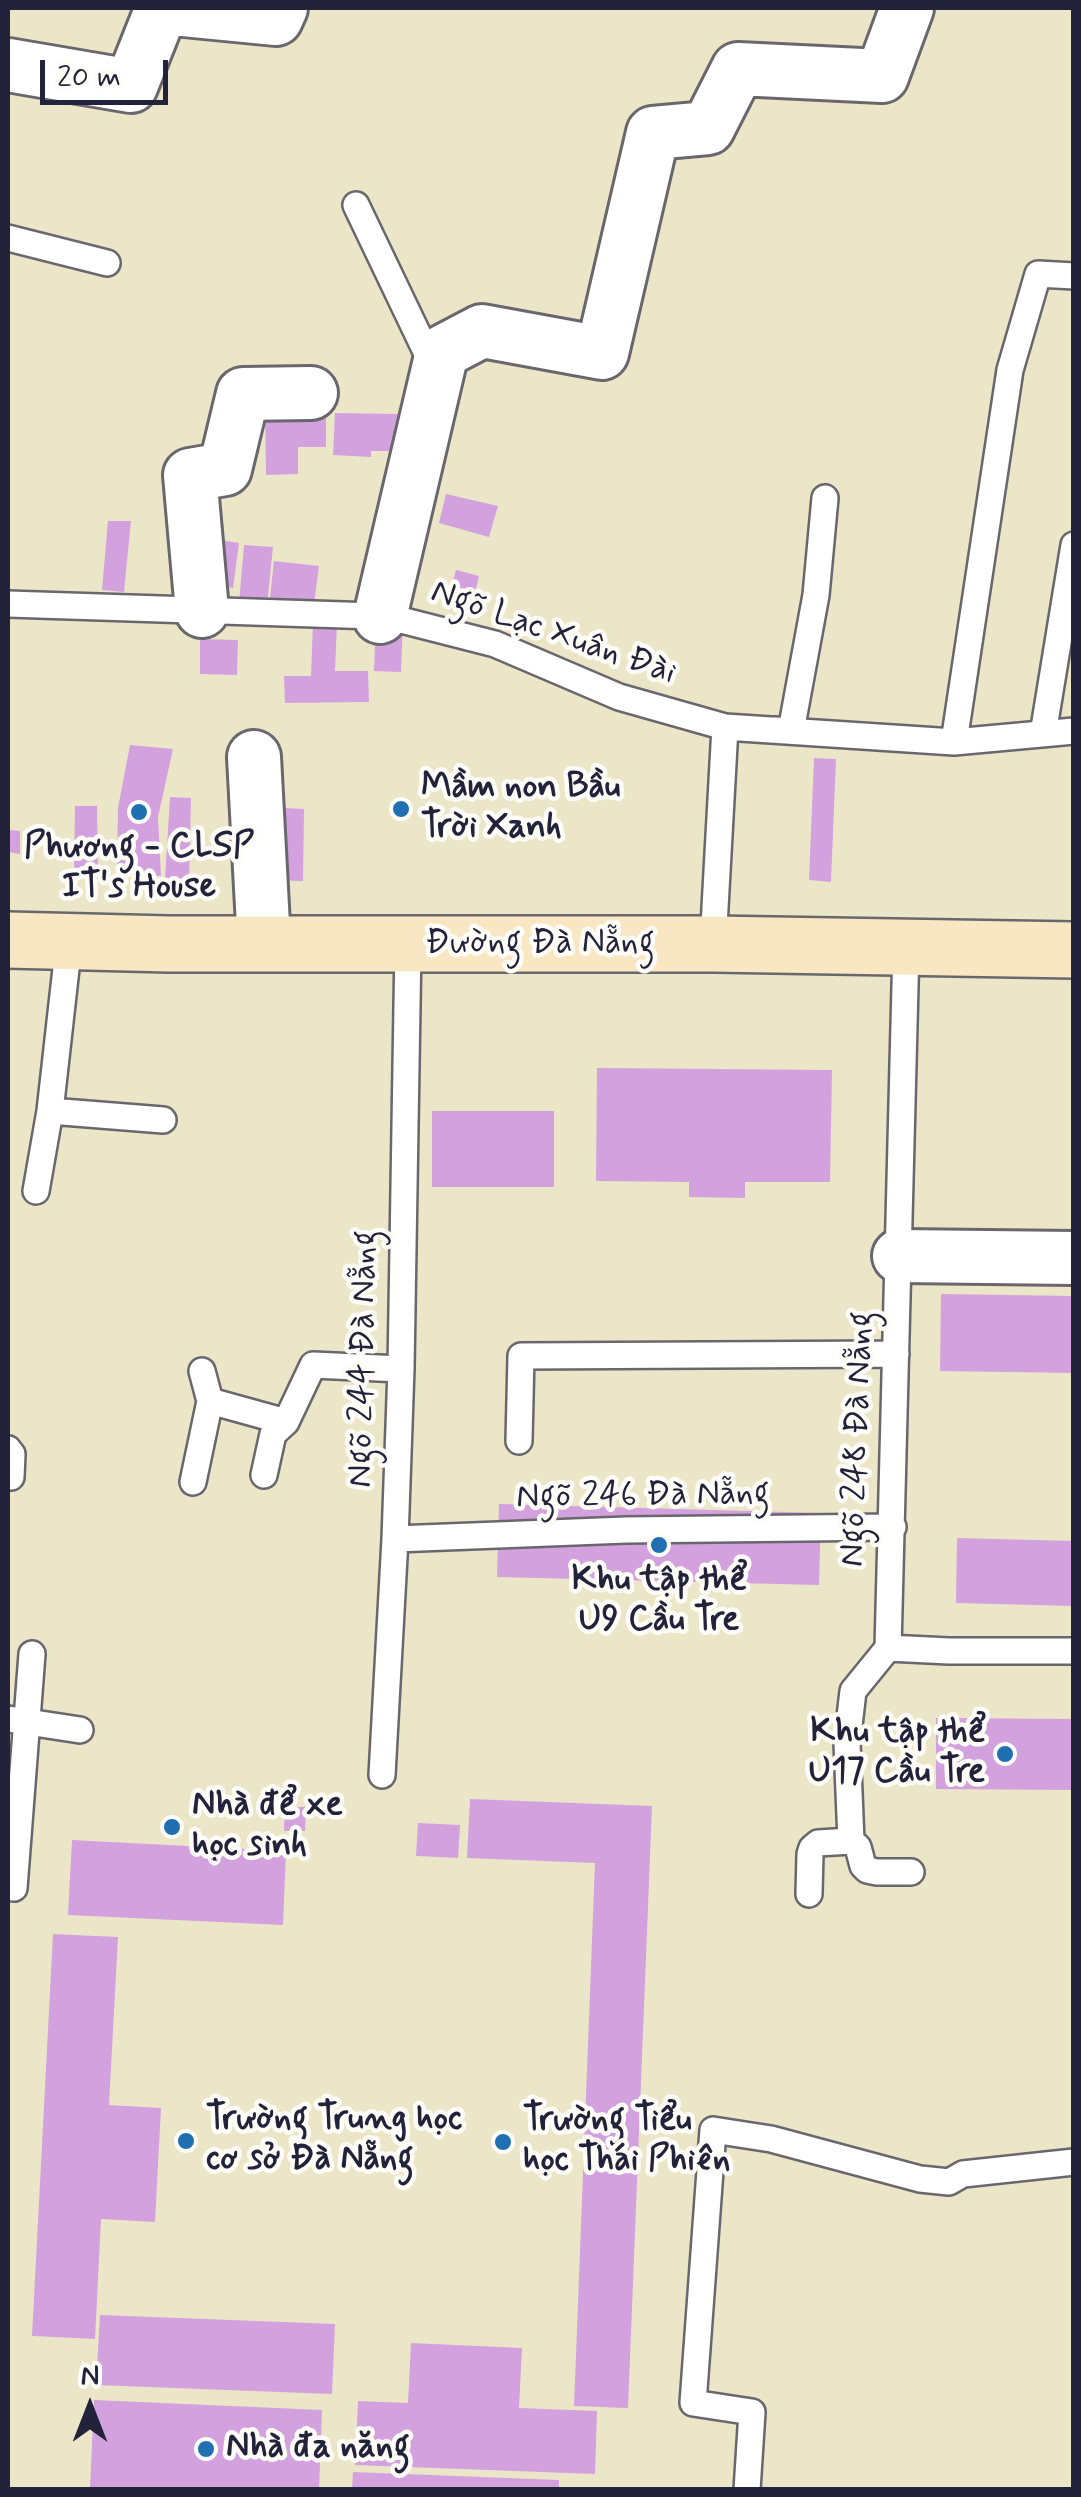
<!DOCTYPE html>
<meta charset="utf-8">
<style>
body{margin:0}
#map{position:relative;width:1081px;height:2497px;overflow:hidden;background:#ece6c9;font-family:Mynerve,sans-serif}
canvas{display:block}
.frame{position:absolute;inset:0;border:10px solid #22223b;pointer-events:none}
.north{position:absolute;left:40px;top:2357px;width:100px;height:100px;-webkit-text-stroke:8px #fdfcf7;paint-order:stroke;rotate:0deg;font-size:28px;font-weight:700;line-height:40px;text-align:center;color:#22223b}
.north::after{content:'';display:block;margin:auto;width:35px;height:45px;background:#22223b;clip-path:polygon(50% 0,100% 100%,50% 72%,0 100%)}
.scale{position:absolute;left:40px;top:60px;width:128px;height:45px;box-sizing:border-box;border:5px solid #22223b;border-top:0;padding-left:12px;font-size:30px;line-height:35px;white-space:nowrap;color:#22223b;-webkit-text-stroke:8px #fdfcf7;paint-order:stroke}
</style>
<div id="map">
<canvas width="1081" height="2497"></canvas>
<div class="frame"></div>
<div class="north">N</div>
<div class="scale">20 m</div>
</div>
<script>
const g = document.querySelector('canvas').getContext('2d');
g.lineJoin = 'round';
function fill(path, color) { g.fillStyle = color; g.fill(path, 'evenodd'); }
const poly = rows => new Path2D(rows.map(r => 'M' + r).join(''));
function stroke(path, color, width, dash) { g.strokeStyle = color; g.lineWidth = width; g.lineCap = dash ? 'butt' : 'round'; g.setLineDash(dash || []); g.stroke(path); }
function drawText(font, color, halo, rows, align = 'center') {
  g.font = font + ' Mynerve,sans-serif'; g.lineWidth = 9; g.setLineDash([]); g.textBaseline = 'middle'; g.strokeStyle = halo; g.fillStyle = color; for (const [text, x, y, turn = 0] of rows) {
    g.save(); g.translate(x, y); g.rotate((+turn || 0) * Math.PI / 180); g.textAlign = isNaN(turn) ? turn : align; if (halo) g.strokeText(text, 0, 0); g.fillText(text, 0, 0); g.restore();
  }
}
fill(poly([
 [265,405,326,407,326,447,298,447,298,474,266,475],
 [335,413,398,414,399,451,371,451,371,457,333,455],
 [446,494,498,506,489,537,439,523],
 [108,521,131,521,124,592,102,590],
 [208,538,239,543,233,588,202,583],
 [244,545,273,547,267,605,239,604],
 [274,561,319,566,313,612,269,607],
 [456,570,479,576,470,614,446,608],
 [376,619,403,621,401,672,374,671],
 [313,623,337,623,335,671,368,671,369,702,285,703,284,676,311,676],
 [200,639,238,640,237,675,200,674],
 [130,745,173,749,158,817,161,876,117,874,118,808],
 [814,758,836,759,831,882,809,880],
 [170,797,191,798,189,881,165,879],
 [75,806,97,806,98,879,74,878],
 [264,807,304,809,303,881,263,880],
 [8,830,20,831,20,854,8,852],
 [597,1068,832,1070,830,1182,745,1182,745,1198,689,1197,689,1182,596,1181],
 [432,1111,554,1111,554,1187,432,1187],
 [941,1294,1074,1296,1074,1373,940,1371],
 [499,1504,821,1513,819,1585,497,1577],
 [957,1538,1074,1541,1074,1606,956,1603],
 [936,1718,1074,1719,1074,1790,936,1789],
 [470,1799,652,1806,628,2408,574,2406,595,1863,467,1858],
 [285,1807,306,1807,305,1831,284,1831],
 [418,1823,460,1825,458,1858,416,1856],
 [72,1840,286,1851,283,1925,68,1915],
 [53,1934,118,1937,109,2105,161,2108,155,2222,101,2219,95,2339,32,2336],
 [100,2315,335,2324,332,2394,96,2385],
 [411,2343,522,2348,519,2408,597,2411,595,2474,355,2465,358,2401,408,2403],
 [94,2400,322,2410,319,2490,90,2488],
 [353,2472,559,2480,559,2490,352,2490]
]), '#d2a1de');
const lane = poly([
 [356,205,434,368],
 [8,238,107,263],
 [8,604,375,616,397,619,495,644,619,697,725,727,954,742,1074,731],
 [775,730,791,731,816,595,825,498],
 [1043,734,1074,545],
 [954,742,1010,370,1038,274,1074,276],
 [713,944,725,727],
 [906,947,888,1648,853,1691,847,1743,851,1841,858,1847,863,1866,867,1870,877,1872,911,1872],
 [50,1111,163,1120],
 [36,1191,50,1111,69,942],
 [202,1371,210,1401,286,1422,313,1365,401,1369],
 [519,1441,521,1356,896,1354],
 [8,1449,12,1454,11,1477],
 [264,1475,273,1434,286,1422],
 [193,1482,210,1401],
 [395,1539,626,1530,893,1527],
 [888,1648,949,1651,1074,1651],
 [8,1719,80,1730],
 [382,1775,395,1539,401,1369,408,945],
 [14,1888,32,1654],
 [809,1894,810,1854,812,1848,818,1843,851,1841],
 [747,2490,752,2412,693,2403,713,2130,771,2139,920,2179,949,2182,963,2174,1074,2162]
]);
const street = poly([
 [163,8,276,19,281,8],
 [8,65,131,86,162,8],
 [202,611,190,475,225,469,243,394,311,393],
 [380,617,442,352,482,331,602,353,653,133,708,128,738,69,882,76,907,8],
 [254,757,264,944],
 [899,1256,1074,1258]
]);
const secondary = poly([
 [8,940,169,944,713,944,1074,950]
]);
stroke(lane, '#69676d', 30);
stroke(street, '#69676d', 58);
stroke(secondary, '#69676d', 60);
stroke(lane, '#fff', 25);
stroke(street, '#fff', 52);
stroke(secondary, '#f9e7c3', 55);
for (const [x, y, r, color] of [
 [401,809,10,"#1f6fb2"],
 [139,812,10,"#1f6fb2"],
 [659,1545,10,"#1f6fb2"],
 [1005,1754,10,"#1f6fb2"],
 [172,1827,10,"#1f6fb2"],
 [186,2141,10,"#1f6fb2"],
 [503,2142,10,"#1f6fb2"],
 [206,2449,10,"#1f6fb2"]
]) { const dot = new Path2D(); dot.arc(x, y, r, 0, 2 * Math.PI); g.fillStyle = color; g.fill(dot); stroke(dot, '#fdfcf7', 4); }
drawText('35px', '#22223b', '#fdfcf7', [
 ["Ngõ Lạc Xuân Đài",553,634,19],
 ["Đường Đà Nẵng",540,945],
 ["Ngõ 244 Đà Nẵng",365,1359,-89],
 ["Ngõ 248 Đà Nẵng",859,1439,-88],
 ["Ngõ 246 Đà Nẵng",643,1497,-1]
]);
drawText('bold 35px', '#22223b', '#fdfcf7', [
 ["Mầm non Bầu",421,789],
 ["Trời Xanh",421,829],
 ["Phương - CLSP",139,849,"center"],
 ["IT's House",139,889,"center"],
 ["Khu tập thể",659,1582,"center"],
 ["U9 Cầu Tre",659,1622,"center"],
 ["Khu tập thể",985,1734,"right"],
 ["U17 Cầu Tre",985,1774,"right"],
 ["Nhà để xe",192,1807],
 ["học sinh",192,1847],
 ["Trường Trung học",206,2121],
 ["cơ sở Đà Nẵng",206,2161],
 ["Trường Tiểu",523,2122],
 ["học Thái Phiên",523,2162],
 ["Nhà đa năng",226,2449]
], 'left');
</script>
